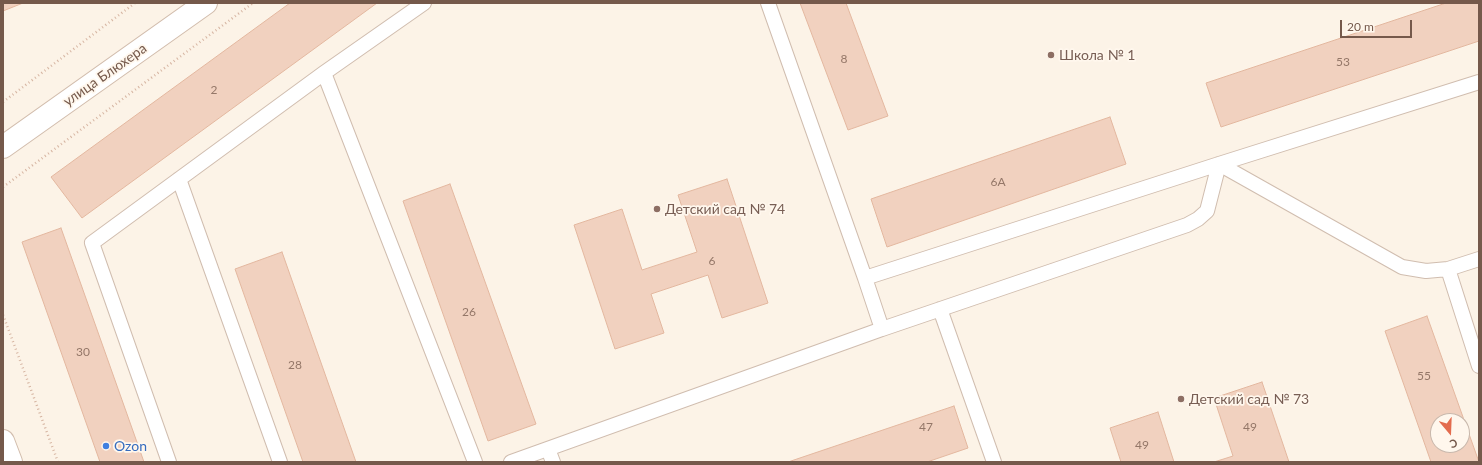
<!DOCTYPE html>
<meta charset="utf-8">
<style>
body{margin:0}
#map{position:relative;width:1482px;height:465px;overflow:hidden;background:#fcf3e7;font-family:Lato,sans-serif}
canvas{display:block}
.frame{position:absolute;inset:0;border:4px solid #75594b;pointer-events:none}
.north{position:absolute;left:1430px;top:413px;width:40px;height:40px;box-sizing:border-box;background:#fff7ed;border:1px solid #c8b8ac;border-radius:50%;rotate:161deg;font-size:11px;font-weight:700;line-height:16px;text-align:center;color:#75594b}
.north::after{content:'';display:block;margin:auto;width:14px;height:18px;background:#e36c4e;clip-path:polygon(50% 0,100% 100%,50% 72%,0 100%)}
.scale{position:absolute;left:1340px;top:20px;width:72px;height:18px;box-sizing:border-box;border:2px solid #75594b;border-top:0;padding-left:5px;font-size:12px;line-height:14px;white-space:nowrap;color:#75594b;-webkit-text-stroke:3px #fff7ed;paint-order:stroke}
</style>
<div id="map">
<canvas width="1482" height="465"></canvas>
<div class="frame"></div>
<div class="north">С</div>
<div class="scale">20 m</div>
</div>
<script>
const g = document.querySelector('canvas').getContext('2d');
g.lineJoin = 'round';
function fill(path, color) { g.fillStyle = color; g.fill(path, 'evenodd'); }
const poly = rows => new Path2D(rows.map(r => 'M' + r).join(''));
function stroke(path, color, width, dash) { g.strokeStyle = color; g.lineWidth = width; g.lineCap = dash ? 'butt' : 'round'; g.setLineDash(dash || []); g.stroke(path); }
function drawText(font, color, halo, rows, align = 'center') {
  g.font = font + ' Lato,sans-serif'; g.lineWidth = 3.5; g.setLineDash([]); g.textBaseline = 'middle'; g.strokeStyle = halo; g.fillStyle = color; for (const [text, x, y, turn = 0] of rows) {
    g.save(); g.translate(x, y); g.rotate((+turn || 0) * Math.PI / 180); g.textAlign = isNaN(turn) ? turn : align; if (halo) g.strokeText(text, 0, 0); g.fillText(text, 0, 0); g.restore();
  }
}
const building = poly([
 [3,3,23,3,3,11,3,3],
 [290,3,377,3,82,218,51,177,290,3],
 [800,3,846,3,888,116,848,130,800,3],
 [1446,3,1479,3,1479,41,1221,127,1206,83,1446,3],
 [1110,117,1126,164,887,247,871,199,1110,117],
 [727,179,768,303,722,318,708,275,651,294,664,333,615,349,574,225,622,209,642,270,697,252,678,195,727,179],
 [450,184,536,424,488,441,403,201,450,184],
 [61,228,144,462,100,462,22,242,61,228],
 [282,252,356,462,303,462,235,269,282,252],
 [1427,316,1479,462,1431,462,1385,331,1427,316],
 [1438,421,1462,421,1462,445,1438,445,1438,421],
 [1262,382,1289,462,1214,462,1233,456,1214,398,1262,382],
 [954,406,968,448,927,462,788,462,954,406],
 [1158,412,1174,462,1121,462,1110,428,1158,412]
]);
fill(building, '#f1d1bf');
stroke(building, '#e3b79f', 1);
const lane = poly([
 [768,3,865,278],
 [324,73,475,462],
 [1219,164,1207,211,1198,219,1187,225,882,329,865,278,1219,164,1479,82],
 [1219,164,1402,267,1426,271,1448,269,1479,366],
 [179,179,280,462],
 [1448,269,1479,259],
 [940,309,994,462],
 [548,449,553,462],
 [169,462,92,243,324,73,424,3],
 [511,462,882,329]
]);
const secondary = poly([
 [3,147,206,3],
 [3,441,11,462]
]);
stroke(lane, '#d0bdaf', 16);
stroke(secondary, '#d2bdad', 24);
stroke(poly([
 [3,102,135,3],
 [3,187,253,3],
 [3,315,58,462]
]), '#d6b5a2', 2.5, [1, 3]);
stroke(lane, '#fff', 14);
stroke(secondary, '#fff', 22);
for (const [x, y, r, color] of [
 [1051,55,4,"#8d6e63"],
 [657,209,4,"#8d6e63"],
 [1181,399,4,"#8d6e63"],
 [106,446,4,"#3f7fe0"]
]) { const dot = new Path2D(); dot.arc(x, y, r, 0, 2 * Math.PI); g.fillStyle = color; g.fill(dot); stroke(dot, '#fff7ed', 1.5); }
drawText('12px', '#947768', null, [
 ["8",844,59],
 ["53",1343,62],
 ["2",214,90],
 ["6А",998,182],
 ["6",712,261],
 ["26",469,312],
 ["30",83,352],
 ["28",295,365],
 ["55",1424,376],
 ["47",926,427],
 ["49",1250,427],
 ["49",1142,445]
]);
drawText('14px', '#785e54', '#fff7ed', [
 ["Школа № 1",1059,55],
 ["Детский сад № 74",665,209],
 ["Детский сад № 73",1189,399]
], 'left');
drawText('14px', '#75594b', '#fff7ed', [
 ["улица Блюхера",105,75,-35]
]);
drawText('14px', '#366cbe', '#fff7ed', [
 ["Ozon",114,446]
], 'left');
</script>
